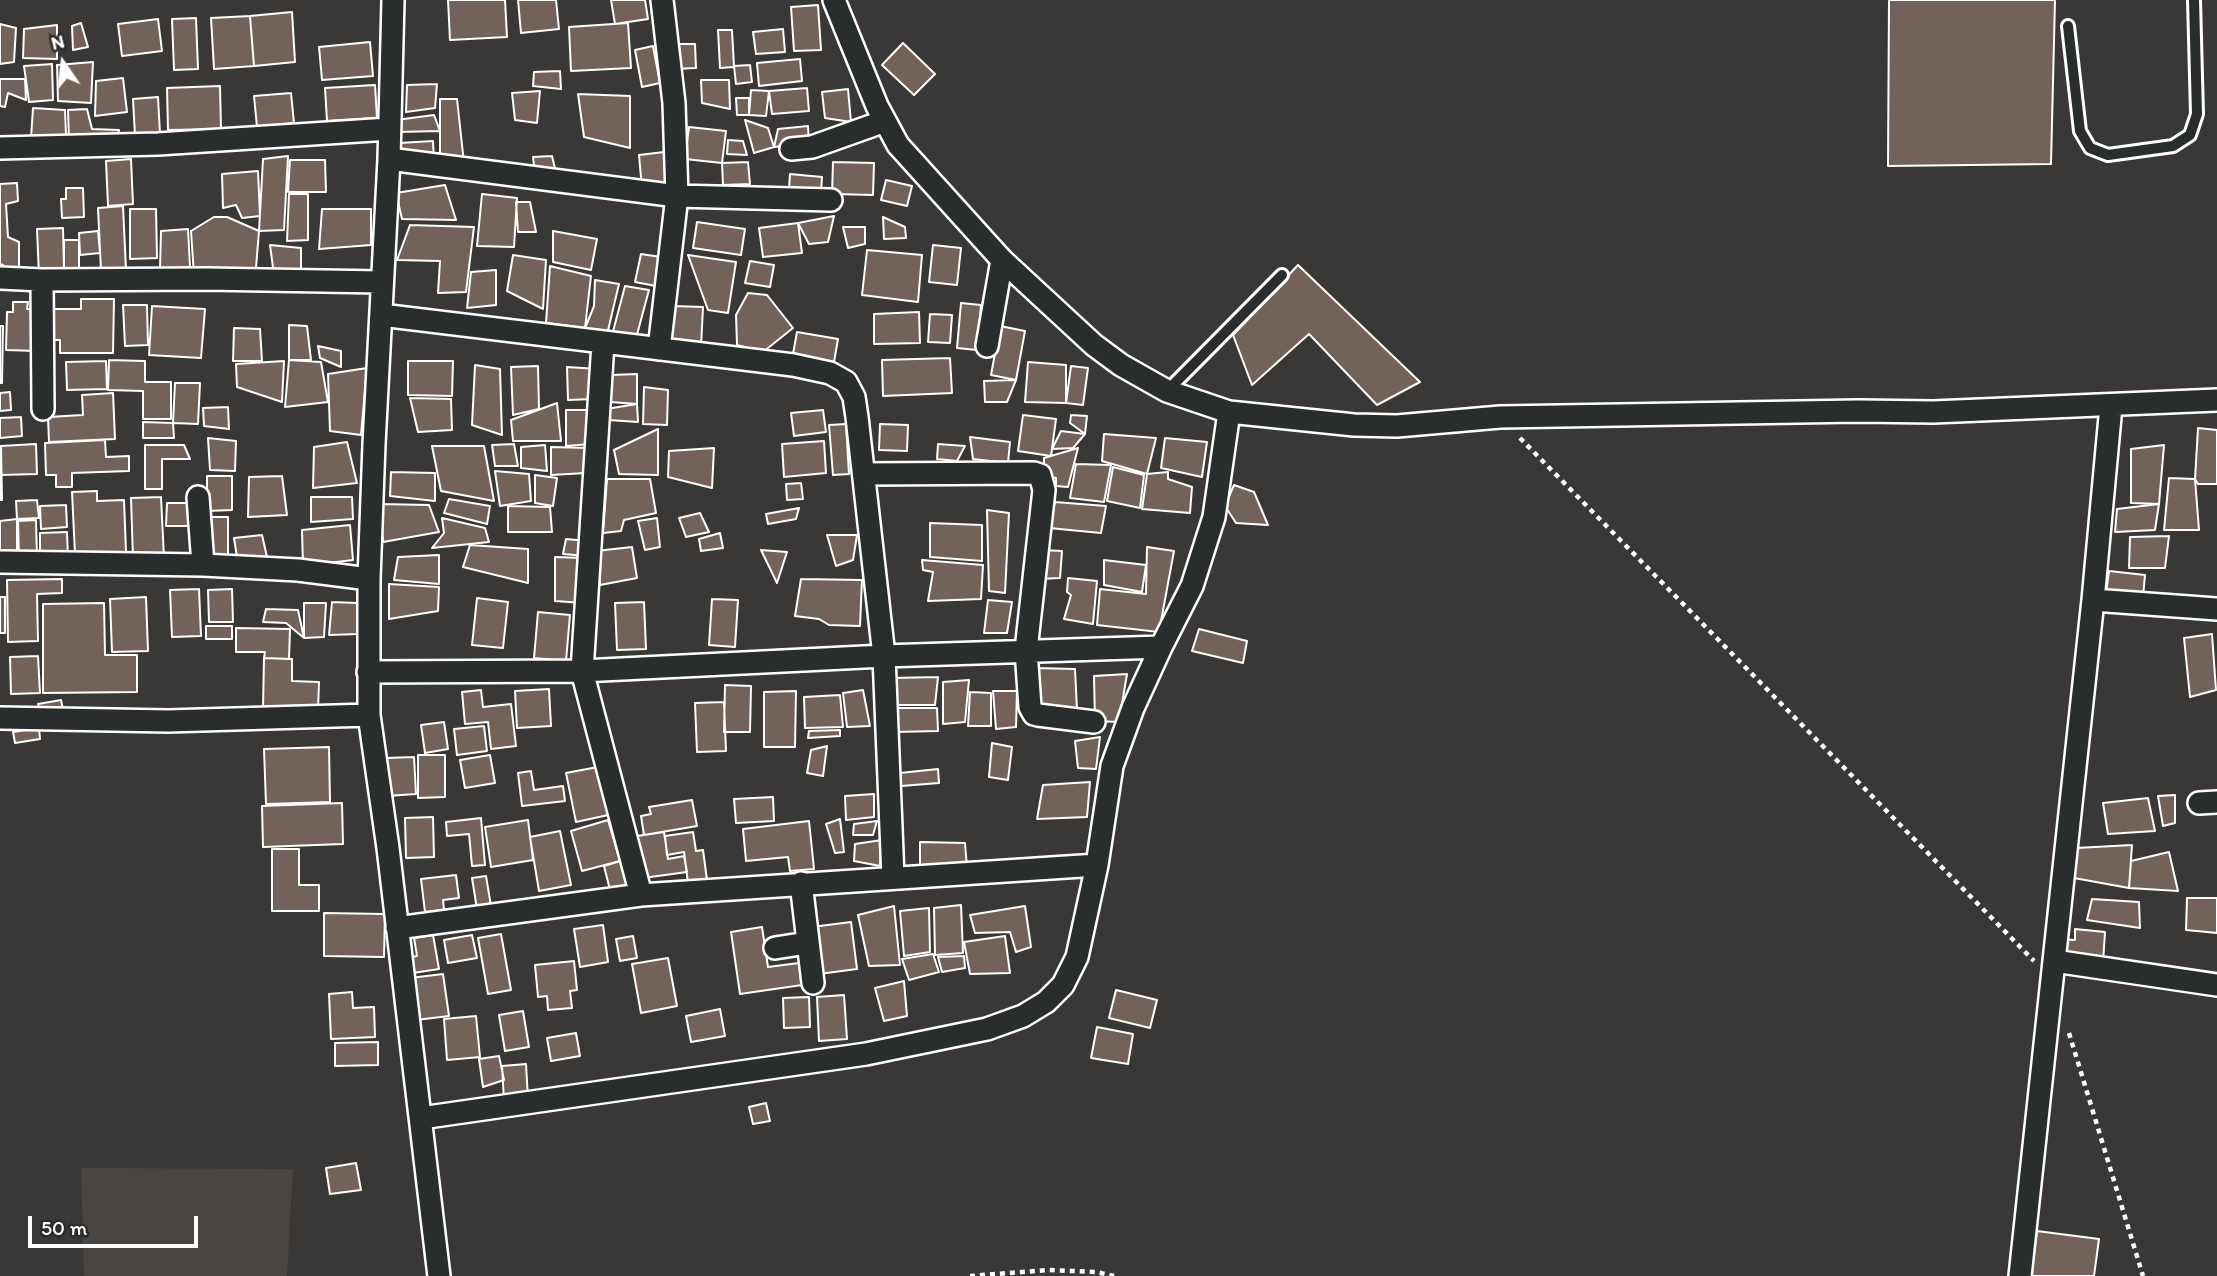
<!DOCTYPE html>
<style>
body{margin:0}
#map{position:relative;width:2217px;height:1276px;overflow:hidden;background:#393837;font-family:Itim,sans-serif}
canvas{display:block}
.north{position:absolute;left:28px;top:28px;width:70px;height:70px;-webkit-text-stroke:5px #2a2d2e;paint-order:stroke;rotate:346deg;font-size:19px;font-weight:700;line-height:28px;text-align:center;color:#fff}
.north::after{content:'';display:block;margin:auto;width:24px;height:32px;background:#fff;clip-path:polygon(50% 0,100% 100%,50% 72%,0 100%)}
.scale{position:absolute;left:28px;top:1216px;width:170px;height:32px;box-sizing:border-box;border:4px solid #fff;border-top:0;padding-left:9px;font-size:21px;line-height:24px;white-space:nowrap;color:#fff;-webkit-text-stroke:5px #2a2d2e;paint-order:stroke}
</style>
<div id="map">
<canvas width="2217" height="1276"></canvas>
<div class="north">N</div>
<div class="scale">50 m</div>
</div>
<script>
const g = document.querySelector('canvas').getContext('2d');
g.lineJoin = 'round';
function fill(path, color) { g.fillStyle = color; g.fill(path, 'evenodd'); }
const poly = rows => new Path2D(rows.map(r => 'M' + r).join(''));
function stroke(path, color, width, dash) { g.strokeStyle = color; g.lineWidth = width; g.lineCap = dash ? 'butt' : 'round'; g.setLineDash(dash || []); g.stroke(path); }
fill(poly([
 [81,1168,293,1169,287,1276,84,1276]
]), '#4a4542');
const building = poly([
 [448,0,505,0,507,37,450,40,448,0],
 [518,0,556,0,559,29,521,33,518,0],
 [611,0,645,0,648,19,615,24,611,0],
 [1889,0,2055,0,2051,164,1888,166,1889,0],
 [818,5,821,50,794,51,791,7,818,5],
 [292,12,295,62,254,66,250,16,292,12],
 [250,16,254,66,214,69,211,18,250,16],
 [196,18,198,69,174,70,172,19,196,18],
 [158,19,162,51,122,56,118,24,158,19],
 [81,23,88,47,73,50,72,26,81,23],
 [628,23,631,68,571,71,569,27,628,23],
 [0,24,16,28,14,62,0,64,0,24],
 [57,25,57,59,23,58,24,29,57,25],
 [783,29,785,52,756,54,753,32,783,29],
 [718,30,732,30,734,67,720,68,718,30],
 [370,42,373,76,322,80,319,47,370,42],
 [903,43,935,74,914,95,882,65,903,43],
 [673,44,695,44,696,68,674,69,673,44],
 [653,46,660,83,642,87,635,50,653,46],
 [800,59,802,81,759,86,757,63,800,59],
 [93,62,91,103,58,101,57,65,93,62],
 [52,64,53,100,29,102,24,66,52,64],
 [750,65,752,82,736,84,734,66,750,65],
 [560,71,561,89,533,86,534,72,560,71],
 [123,78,127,112,95,116,96,81,123,78],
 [0,79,25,79,26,100,8,93,5,107,0,106,0,79],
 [701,80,729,80,730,109,702,103,701,80],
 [437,84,435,108,406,112,407,85,437,84],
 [375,85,377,118,327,121,325,88,375,85],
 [220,86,221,129,168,130,167,88,220,86],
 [807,88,809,111,772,114,769,91,807,88],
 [848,89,851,122,825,118,822,92,848,89],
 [751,90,769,91,766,116,749,115,751,90],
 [540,91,537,123,515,120,512,93,540,91],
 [291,93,294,123,257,127,254,96,291,93],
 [578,94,630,96,630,148,584,137,578,94],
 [158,97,160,134,135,136,133,99,158,97],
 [736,98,749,98,749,115,737,115,736,98],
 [440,99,457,99,464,163,440,159,440,99],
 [33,108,65,110,66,135,31,138,33,108],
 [87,109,92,129,119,130,118,135,69,140,68,110,87,109],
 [434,115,440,131,397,132,396,120,434,115],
 [745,120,768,128,774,147,754,153,745,120],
 [808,126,809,143,774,147,778,129,808,126],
 [689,127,726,131,722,163,685,159,689,127],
 [728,140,743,141,747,155,727,154,728,140],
 [433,141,434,161,400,156,399,143,433,141],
 [664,152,670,185,642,189,639,155,664,152],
 [288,156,284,230,259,231,263,159,288,156],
 [552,156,557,177,535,174,533,157,552,156],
 [131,159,133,204,108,206,106,161,131,159],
 [290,160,325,160,326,192,288,192,290,160],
 [748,162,750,184,723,185,722,163,748,162],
 [833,162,874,163,873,195,832,194,833,162],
 [258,171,260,216,242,218,236,205,223,208,222,174,258,171],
 [790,174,822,177,821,192,789,189,790,174],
 [886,180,912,186,907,206,881,200,886,180],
 [17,183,18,201,6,204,8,237,19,242,19,272,3,271,3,265,0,264,0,184,17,183],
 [445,185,456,220,402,219,396,193,445,185],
 [66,188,83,188,84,217,62,218,61,199,66,199,66,188],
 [289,194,308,194,308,240,287,241,289,194],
 [482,194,517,198,514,247,477,246,482,194],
 [516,202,530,202,536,232,518,232,516,202],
 [123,206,126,270,101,271,98,208,123,206],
 [130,209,156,209,157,258,130,259,130,209],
 [322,209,371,209,371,245,319,249,322,209],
 [834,216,828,242,809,244,798,223,834,216],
 [214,217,227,217,259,231,256,268,224,275,194,276,191,231,214,217],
 [883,217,905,227,906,238,884,239,883,217],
 [697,222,745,229,741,255,693,248,697,222],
 [798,223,802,253,763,257,759,228,798,223],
 [410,225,474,227,466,292,438,293,440,261,397,260,410,225],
 [843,227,865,227,865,244,848,248,843,227],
 [63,228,64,271,39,276,37,229,63,228],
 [188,229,190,267,160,269,161,231,188,229],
 [98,231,100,253,80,255,79,233,98,231],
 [553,231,597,239,591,270,553,262,553,231],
 [64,240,79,240,79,270,64,271,64,240],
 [270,245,301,248,301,277,274,275,270,245],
 [933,245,961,248,957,285,929,282,933,245],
 [867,250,922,255,918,302,862,295,867,250],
 [641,254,667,258,661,287,635,282,641,254],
 [513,255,546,260,543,309,507,291,513,255],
 [688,255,736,262,728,313,708,310,688,255],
 [750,261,774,265,770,287,745,283,750,261],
 [1298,265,1420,382,1377,405,1309,334,1252,385,1233,335,1298,265],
 [550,266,591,276,585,328,546,323,550,266],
 [496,270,496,305,467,308,471,272,496,270],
 [595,280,619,284,606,339,583,333,594,306,595,280],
 [625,286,649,290,635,342,611,339,625,286],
 [748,293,767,295,793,328,763,352,737,345,736,315,748,293],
 [81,299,114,299,113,353,60,353,60,340,46,340,47,309,81,309,81,299],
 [13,302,28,302,27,309,39,310,37,351,6,350,7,312,13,312,13,302],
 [961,303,981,305,977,350,957,348,961,303],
 [123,305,147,305,148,345,125,346,123,305],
 [152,306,205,309,201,358,149,355,152,306],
 [673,306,703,307,701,347,669,342,673,306],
 [919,312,920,343,874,344,874,314,919,312],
 [930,314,952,315,950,343,928,342,930,314],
 [289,325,307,326,311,360,289,360,289,325],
 [0,326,3,326,2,383,0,383,0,326],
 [1000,326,1025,331,1016,380,991,375,1000,326],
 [234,328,260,329,262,361,233,361,234,328],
 [797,332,838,339,834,362,793,354,797,332],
 [318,346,341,351,341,367,320,358,318,346],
 [950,358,952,393,883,396,882,360,950,358],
 [109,360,145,361,145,382,171,382,171,419,143,419,143,391,108,390,109,360],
 [289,360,321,362,328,402,285,407,289,360],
 [106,361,107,389,67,390,66,362,106,361],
 [284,361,282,402,237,387,236,364,284,361],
 [408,361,453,361,452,396,408,395,408,361],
 [1028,362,1066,365,1066,403,1025,402,1028,362],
 [475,365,500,369,502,435,472,425,475,365],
 [538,366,539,409,513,415,511,367,538,366],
 [1071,366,1088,368,1083,405,1066,403,1071,366],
 [567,367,598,369,594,399,568,400,567,367],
 [367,368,361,435,330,431,328,374,367,368],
 [637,374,637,404,610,402,611,375,637,374],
 [1016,380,1007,402,985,402,984,381,1016,380],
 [175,383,200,383,198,424,173,423,175,383],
 [644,387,668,390,667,425,643,424,644,387],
 [10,392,11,410,0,411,0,393,10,392],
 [113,393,115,439,49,442,48,417,83,415,82,395,113,393],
 [410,398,451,399,452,430,418,432,410,398],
 [557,403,561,441,513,441,511,420,557,403],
 [637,404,638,422,608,420,606,409,637,404],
 [228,407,229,429,204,426,203,408,228,407],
 [566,410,588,410,591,444,566,446,566,410],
 [823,410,826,432,794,436,791,413,823,410],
 [1023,415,1056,419,1051,456,1018,451,1023,415],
 [1071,415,1087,416,1085,434,1070,423,1071,415],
 [21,417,22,436,0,438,0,418,21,417],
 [143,422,173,423,174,438,143,438,143,422],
 [846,424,849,474,833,475,829,425,846,424],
 [880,424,908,425,907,451,879,450,880,424],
 [2198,428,2217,430,2217,484,2198,484,2195,479,2198,428],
 [658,429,658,475,619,474,614,450,658,429],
 [1061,431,1085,434,1073,448,1052,449,1061,431],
 [1104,434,1156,438,1147,474,1102,461,1104,434],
 [970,437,1010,442,1008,463,973,459,970,437],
 [208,438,236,441,235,471,210,470,208,438],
 [1165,438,1207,442,1202,477,1161,468,1165,438],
 [105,440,106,457,129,456,129,471,72,473,72,487,56,487,56,475,46,475,45,443,105,440],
 [824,441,826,473,784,477,782,444,824,441],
 [347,442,357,483,313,488,314,447,347,442],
 [36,444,37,474,1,475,1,446,36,444],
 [514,444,518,466,495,466,492,445,514,444],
 [938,444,965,446,957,461,937,459,938,444],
 [145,445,184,445,190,459,162,459,162,489,145,489,145,445],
 [545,445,547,471,521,468,521,447,545,445],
 [2164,445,2159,504,2131,503,2131,449,2164,445],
 [1,446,2,500,0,500,0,446,1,446],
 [432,446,484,446,494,501,441,491,432,446],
 [551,447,590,448,586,473,551,475,551,447],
 [714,448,712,488,668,477,669,451,714,448],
 [1078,448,1068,487,1056,486,1056,478,1044,475,1044,458,1078,448],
 [1076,464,1111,465,1104,502,1070,498,1076,464],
 [1113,467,1144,475,1140,508,1107,501,1113,467],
 [495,471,529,474,531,501,500,506,495,471],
 [391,472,435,473,435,501,390,496,391,472],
 [1168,472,1168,479,1192,487,1190,513,1142,509,1147,474,1168,472],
 [535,475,557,478,553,506,535,503,535,475],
 [207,476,232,476,232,510,207,511,207,476],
 [282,476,287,515,248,517,249,477,282,476],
 [2169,478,2195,479,2199,530,2164,530,2169,478],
 [607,479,650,479,656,513,624,520,621,531,603,533,607,479],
 [801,483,803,499,787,500,786,484,801,483],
 [1234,485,1254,492,1268,525,1236,523,1225,506,1234,485],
 [97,491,97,501,124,500,126,552,75,554,72,492,97,491],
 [161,497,164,558,133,559,131,498,161,497],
 [311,497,352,497,353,519,311,522,311,497],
 [449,499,490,506,487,524,444,513,449,499],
 [37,500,39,518,17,519,16,501,37,500],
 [1055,502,1106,506,1101,533,1049,528,1055,502],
 [167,503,191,503,191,526,166,526,167,503],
 [380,504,429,505,439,532,383,542,380,504],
 [2159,504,2155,530,2115,532,2117,509,2159,504],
 [66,505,67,527,41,529,40,506,66,505],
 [508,506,550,507,552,532,508,532,508,506],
 [799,508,796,519,768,524,766,514,799,508],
 [987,510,1009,513,1005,593,989,591,987,510],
 [700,513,709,532,686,537,679,518,700,513],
 [207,517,228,517,228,560,207,561,207,517],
 [442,518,485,528,489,542,432,548,444,533,442,518],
 [657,518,660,547,645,550,638,521,657,518],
 [17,519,17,555,0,556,0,521,17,519],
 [36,520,37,558,19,558,18,521,36,520],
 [930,523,982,525,982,561,930,557,930,523],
 [350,525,353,560,303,566,302,530,350,525],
 [67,532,68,559,40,559,40,533,67,532],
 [720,533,723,548,701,551,699,539,720,533],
 [262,535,267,557,237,557,234,538,262,535],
 [827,535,857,535,853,560,836,566,827,535],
 [2169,536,2165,568,2129,568,2130,537,2169,536],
 [566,539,587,541,586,556,563,554,566,539],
 [470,545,528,549,528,583,463,567,470,545],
 [632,547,637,578,600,585,596,551,632,547],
 [1147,547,1174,551,1159,632,1097,625,1100,589,1146,594,1147,547],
 [761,550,787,552,777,583,761,550],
 [1041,550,1062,551,1060,578,1038,579,1041,550],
 [439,555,439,584,394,580,398,557,439,555],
 [555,557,584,558,582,603,555,601,555,557],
 [922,560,983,565,981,599,928,601,933,572,923,570,922,560],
 [1104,560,1146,565,1142,592,1104,585,1104,560],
 [2109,571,2145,575,2143,597,2106,593,2109,571],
 [1068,578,1097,581,1093,624,1064,619,1071,595,1067,592,1068,578],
 [62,579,62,593,37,594,38,641,8,642,7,580,62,579],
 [801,579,862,580,860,626,829,625,819,619,795,616,801,579],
 [389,584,439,587,438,611,389,619,389,584],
 [199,589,201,636,172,637,170,590,199,589],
 [232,589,233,622,209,622,208,590,232,589],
 [0,597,5,597,5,633,0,633,0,597],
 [146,597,148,651,112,652,110,599,146,597],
 [477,598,508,602,503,648,472,645,477,598],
 [712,599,738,600,735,647,709,645,712,599],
 [988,600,1012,602,1007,633,984,633,988,600],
 [332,602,358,603,358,634,329,635,332,602],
 [644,602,646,649,617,650,615,603,644,602],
 [104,603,105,655,137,655,137,692,43,693,43,604,104,603],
 [304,603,326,603,324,637,304,638,304,603],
 [266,609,298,610,304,638,286,623,263,622,266,609],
 [538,612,570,615,566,661,534,658,538,612],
 [206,626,232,626,232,639,206,639,206,626],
 [236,628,290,629,289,659,264,658,265,652,236,652,236,628],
 [1199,629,1247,641,1243,663,1192,651,1199,629],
 [2212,634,2216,690,2190,697,2184,638,2212,634],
 [38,656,40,693,11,694,10,657,38,656],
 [264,658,292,659,292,681,319,682,318,710,263,709,264,658],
 [1034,668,1075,669,1077,710,1034,709,1034,668],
 [1127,674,1119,722,1095,721,1094,676,1127,674],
 [938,677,935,705,895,705,891,678,938,677],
 [969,680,965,722,943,724,943,682,969,680],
 [725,685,751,686,750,732,724,732,725,685],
 [549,689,551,726,517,728,515,691,549,689],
 [481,690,483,707,511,704,516,746,491,749,488,722,465,724,462,692,481,690],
 [863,690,870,726,847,727,843,693,863,690],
 [796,691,795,747,764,747,764,692,796,691],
 [993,691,1017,691,1016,727,996,729,993,691],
 [970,692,991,693,991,726,968,726,970,692],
 [840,695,843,727,805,728,804,697,840,695],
 [61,700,63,710,41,714,38,704,61,700],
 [724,702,726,751,697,752,695,703,724,702],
 [894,708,937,708,938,731,894,732,894,708],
 [444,722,448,749,425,753,421,725,444,722],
 [484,726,487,751,457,755,454,729,484,726],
 [39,728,40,739,15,743,13,732,39,728],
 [840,730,840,736,808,738,809,731,840,730],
 [1100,737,1096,769,1078,768,1075,741,1100,737],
 [992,743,1012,747,1008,780,989,777,992,743],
 [827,746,823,776,807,773,811,750,827,746],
 [329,747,330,802,266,804,264,749,329,747],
 [418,755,445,755,445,797,418,798,418,755],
 [490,755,495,783,465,788,460,760,490,755],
 [414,757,416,794,387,796,386,758,414,757],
 [603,766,613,814,576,822,566,773,603,766],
 [938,769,939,783,901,786,900,773,938,769],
 [531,771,534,790,563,786,565,801,522,806,518,773,531,771],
 [1090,782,1087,817,1037,819,1043,785,1090,782],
 [874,794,874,817,846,820,845,796,874,794],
 [2175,795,2175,823,2163,826,2158,796,2175,795],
 [773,797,774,821,736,823,734,799,773,797],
 [2148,798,2155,831,2108,834,2103,803,2148,798],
 [692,800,697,826,644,835,641,816,651,814,649,807,692,800],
 [342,803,343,844,263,847,262,806,342,803],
 [433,817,434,857,406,858,405,818,433,817],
 [481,818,485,865,472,866,469,834,447,836,446,822,481,818],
 [840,819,844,852,835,853,826,824,840,819],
 [528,820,533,860,491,867,485,827,528,820],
 [608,820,620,861,582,871,571,831,608,820],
 [809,821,814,869,790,871,788,857,746,861,743,829,809,821],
 [877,821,873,835,853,835,854,824,877,821],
 [560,831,571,885,539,891,530,837,560,831],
 [664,832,668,859,684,856,687,872,643,878,637,836,664,832],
 [693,832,696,851,703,850,707,880,688,883,684,852,667,855,665,836,693,832],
 [882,840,880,866,854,861,855,844,882,840],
 [920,842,965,843,967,868,920,867,920,842],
 [2132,845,2129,888,2074,878,2076,848,2132,845],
 [272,849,299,849,299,885,319,885,319,911,272,911,272,849],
 [2169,852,2178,891,2129,888,2131,861,2169,852],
 [620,861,627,886,610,890,604,866,620,861],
 [456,875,459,898,443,900,444,910,425,912,421,879,456,875],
 [486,876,491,906,477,909,472,878,486,876],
 [2187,898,2217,898,2217,933,2186,930,2187,898],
 [2092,899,2139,902,2140,928,2087,920,2092,899],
 [961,905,963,953,935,955,934,908,961,905],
 [894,906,900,965,869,966,858,915,894,906],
 [1025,906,1031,947,1016,952,1010,932,975,933,970,915,1025,906],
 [929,908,930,952,904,956,900,911,929,908],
 [324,913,385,914,384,957,324,956,324,913],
 [851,922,857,969,819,974,812,927,851,922],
 [603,925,608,962,580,967,574,929,603,925],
 [762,927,768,967,799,963,802,985,740,994,731,932,762,927],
 [2075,929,2105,932,2103,963,2058,955,2059,939,2075,940,2075,929],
 [501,934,511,990,488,994,478,938,501,934],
 [433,935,439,969,413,973,410,957,417,956,414,938,433,935],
 [472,935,477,958,448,963,444,940,472,935],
 [633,936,637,958,620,961,616,939,633,936],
 [1005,936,1010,973,970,974,964,942,1005,936],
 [933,954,939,972,909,980,902,959,933,954],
 [964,956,965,968,942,972,938,957,964,956],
 [668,958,677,1006,641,1013,632,964,668,958],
 [574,961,577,990,570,991,572,1008,548,1010,547,996,538,997,535,965,574,961],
 [443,974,449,1016,416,1020,410,978,443,974],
 [904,981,907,1016,884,1021,875,988,904,981],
 [1116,990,1157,1000,1150,1028,1109,1018,1116,990],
 [352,992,353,1008,374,1007,375,1037,331,1039,329,994,352,992],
 [844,995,847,1039,819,1041,817,997,844,995],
 [809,997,810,1027,784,1028,783,998,809,997],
 [720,1009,725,1036,691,1042,686,1016,720,1009],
 [523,1011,529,1047,505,1051,499,1015,523,1011],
 [476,1016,480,1057,447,1060,444,1019,476,1016],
 [1097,1027,1133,1034,1128,1064,1091,1058,1097,1027],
 [576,1033,580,1056,551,1061,547,1038,576,1033],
 [378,1042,378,1065,335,1066,335,1043,378,1042],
 [499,1056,504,1080,483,1087,479,1059,499,1056],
 [526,1064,528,1099,504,1101,502,1066,526,1064],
 [766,1103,770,1121,753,1124,749,1107,766,1103],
 [356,1163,361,1190,330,1194,326,1168,356,1163],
 [2037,1231,2099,1239,2094,1276,2031,1276,2037,1231]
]);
fill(building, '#73625a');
stroke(building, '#fff', 2);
const service = poly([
 [2068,26,2080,131,2090,148,2108,155,2173,146,2190,135,2197,114,2194,0],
 [1167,391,1282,275]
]);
const minor = poly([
 [393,0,389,159,374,444,369,579,369,715,388,848,439,1276],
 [834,0,877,106,898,145,1002,260,1094,345,1121,365,1167,391,1229,412,1354,425,1397,426,1500,417,1858,411,1933,412,2217,400],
 [0,148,158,144,389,129],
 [791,149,812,147,885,121],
 [389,159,677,196,831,200],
 [0,278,42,280,206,279,381,282],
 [42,280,43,409],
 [381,315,793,365,830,373,846,382,854,397,857,417,884,656,893,877],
 [603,343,582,671,641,895],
 [987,346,1002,260],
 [659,349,677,196,674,103,662,0],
 [864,474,1034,473,1040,475,1044,490,1026,650,1030,707,1034,714,1038,715,1094,722],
 [198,497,203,565],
 [0,562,203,565,298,570,369,579],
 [2093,600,2217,609],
 [368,672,582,671,884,656,1161,647,1192,586,1214,517,1229,412],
 [0,718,168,721,369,715],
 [2199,803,2217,802],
 [801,883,813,983],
 [397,928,641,895,1097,865],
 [775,948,807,943],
 [2054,961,2217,985],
 [421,1118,866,1054,987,1029,1023,1016,1046,1002,1063,985,1077,957,1097,865,1112,766,1133,708,1161,647],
 [2020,1276,2093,600,2111,406]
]);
stroke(service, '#fff', 16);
stroke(minor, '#fff', 26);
stroke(poly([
 [1520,438,2034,961],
 [2069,1033,2143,1276],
 [970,1276,1049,1270,1096,1272,1114,1276]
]), '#fff', 4.5, [5, 5]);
stroke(service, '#2a2d2e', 10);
stroke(minor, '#2a2d2e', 21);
</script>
